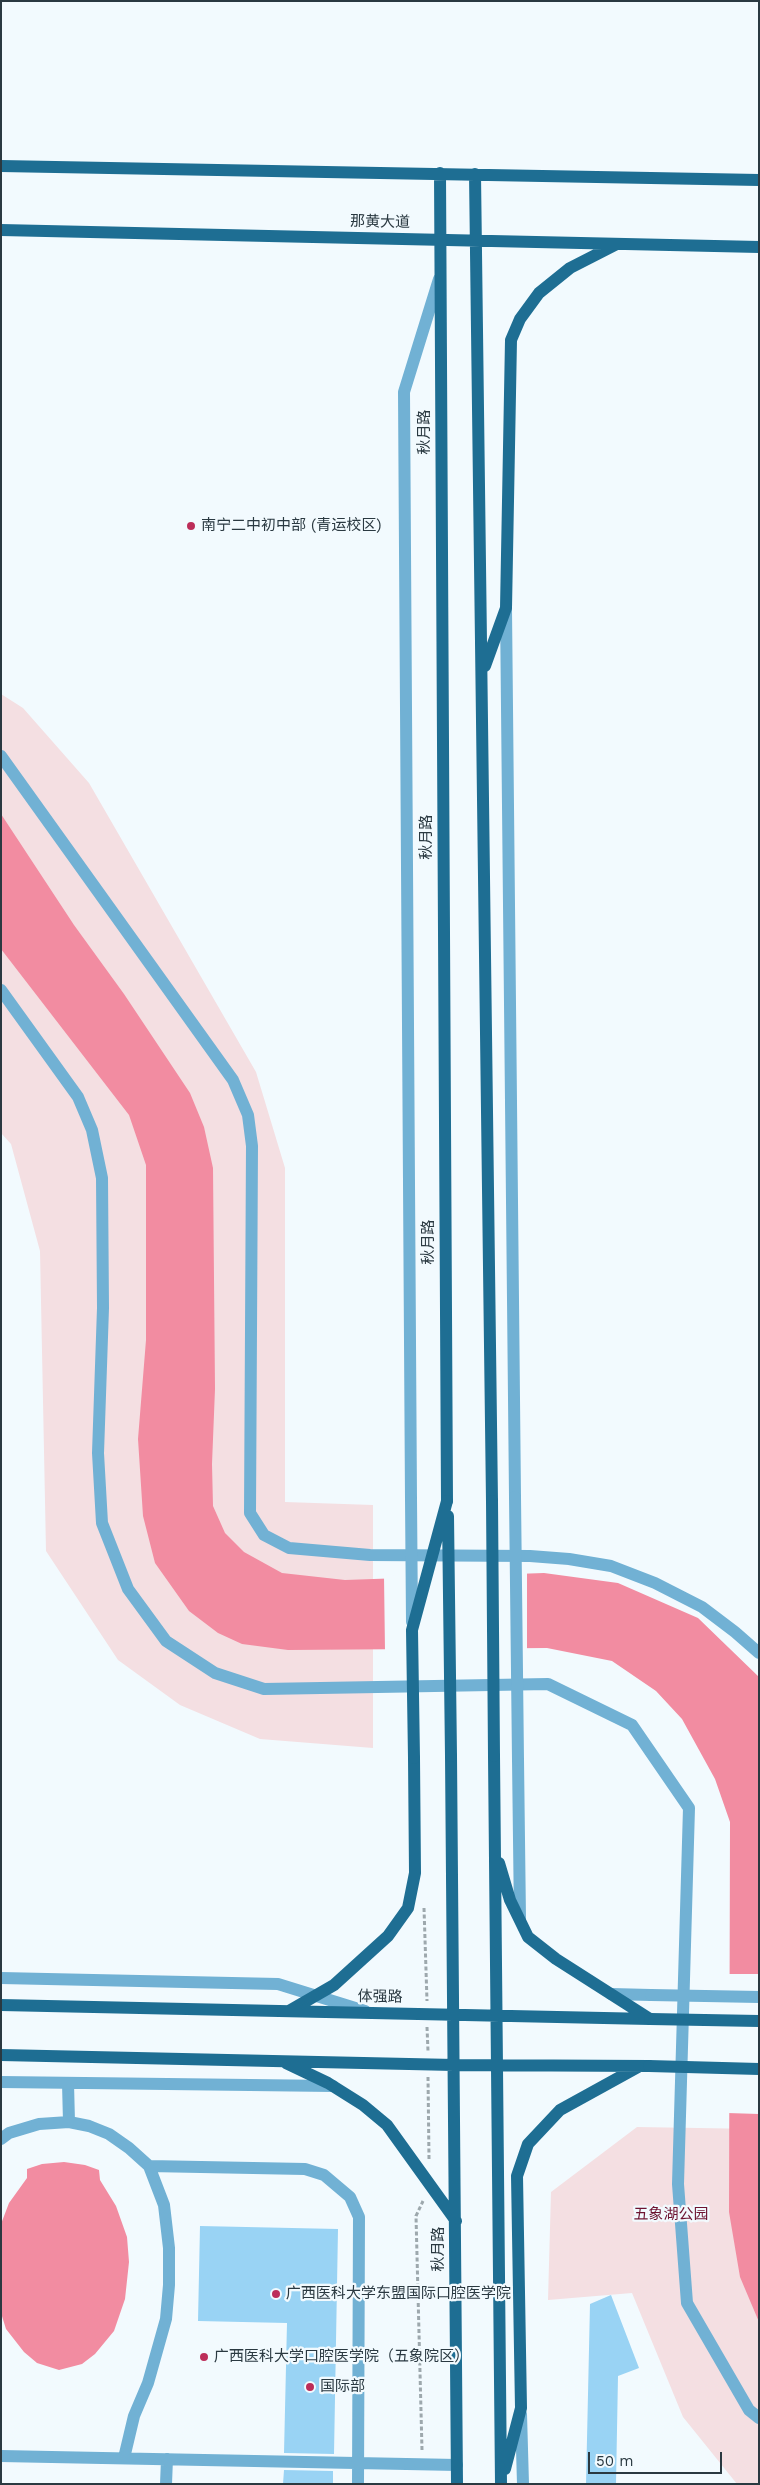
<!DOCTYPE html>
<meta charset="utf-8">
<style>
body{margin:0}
#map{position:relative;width:760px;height:2485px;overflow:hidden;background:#f2fafe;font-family:"Work Sans",sans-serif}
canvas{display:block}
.frame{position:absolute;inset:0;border:2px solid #2a3941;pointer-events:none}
.scale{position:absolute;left:588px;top:2452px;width:134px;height:22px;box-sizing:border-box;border:2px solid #2a3941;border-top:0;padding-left:6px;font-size:15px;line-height:18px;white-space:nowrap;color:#2a3941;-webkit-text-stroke:4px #f2fafe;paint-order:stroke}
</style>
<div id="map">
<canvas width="760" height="2485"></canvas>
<div class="frame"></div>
<div class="scale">50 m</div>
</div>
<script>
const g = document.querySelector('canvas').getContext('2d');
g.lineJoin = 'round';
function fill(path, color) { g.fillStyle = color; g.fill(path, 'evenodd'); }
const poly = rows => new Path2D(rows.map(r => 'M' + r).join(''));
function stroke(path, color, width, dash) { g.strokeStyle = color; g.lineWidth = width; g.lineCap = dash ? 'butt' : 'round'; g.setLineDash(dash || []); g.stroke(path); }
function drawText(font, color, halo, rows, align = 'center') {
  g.font = font + ' "Work Sans","Noto Sans SC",sans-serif'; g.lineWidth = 4.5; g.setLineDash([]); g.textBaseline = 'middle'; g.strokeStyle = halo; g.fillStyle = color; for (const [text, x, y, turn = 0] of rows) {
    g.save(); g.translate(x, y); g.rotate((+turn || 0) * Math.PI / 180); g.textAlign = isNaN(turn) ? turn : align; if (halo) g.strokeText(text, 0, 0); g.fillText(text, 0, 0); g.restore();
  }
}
fill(poly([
 [1,694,23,708,89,783,256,1072,285,1168,285,1502,373,1505,373,1748,260,1739,180,1705,118,1660,46,1551,40,1251,11,1144,1,1133],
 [637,2127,759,2129,759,2484,737,2484,683,2417,632,2293,548,2300,551,2192]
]), '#f4dfe2');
fill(poly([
 [1,814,74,925,124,994,190,1093,204,1127,213,1168,215,1389,212,1464,213,1506,225,1533,244,1552,282,1573,345,1580,544,1573,618,1583,698,1618,759,1677,759,2322,740,2277,729,2212,730,1822,715,1779,682,1719,656,1691,612,1661,547,1648,288,1650,242,1644,218,1633,189,1611,155,1563,143,1516,138,1439,146,1340,146,1165,129,1115,1,949],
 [64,2162,85,2165,99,2170,100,2180,116,2206,127,2237,129,2262,125,2299,114,2331,95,2354,82,2364,59,2370,37,2363,24,2352,6,2329,1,2313,1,2224,9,2203,27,2178,27,2169,42,2164]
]), '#f28ca1');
fill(poly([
 [527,1571,527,1651,385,1651,384,1576],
 [728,1974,759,1974,759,2114,727,2113]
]), '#f2fafe');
fill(poly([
 [200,2226,338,2229,334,2454,284,2453,287,2323,198,2321],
 [611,2295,639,2368,618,2376,616,2484,586,2484,590,2304],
 [284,2470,333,2471,333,2484,283,2484]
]), '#99d3f4');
stroke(poly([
 [424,1908,427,2001],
 [427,2027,428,2051],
 [428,2077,429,2159],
 [422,2450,416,2216,423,2201]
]), '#9da8ad', 3, [4, 2.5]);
stroke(poly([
 [506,609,515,1497],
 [1,756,233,1080,248,1115,252,1146,250,1513,264,1535,289,1548,370,1555,530,1556,569,1559,611,1566,655,1583,702,1607,735,1632,759,1653],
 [1,990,78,1097,92,1130,102,1178,103,1308,98,1453,102,1523,128,1589,166,1641,215,1673,264,1689,548,1684,632,1725,689,1808,678,2184,687,2303,749,2410,759,2418],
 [411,1499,404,392,439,279],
 [518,1760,520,1919],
 [1,1978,278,1984,365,2011],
 [611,1994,651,1995],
 [1,2082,333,2086],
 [68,2083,69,2122],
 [1,2139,9,2133,39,2124,69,2122,89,2126,109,2134,129,2148,149,2166,164,2205,169,2248,169,2285,166,2319,148,2383,134,2416,124,2458],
 [149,2166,305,2169,324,2175,350,2197,359,2217,358,2484],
 [521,2414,523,2484],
 [1,2456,457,2465],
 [166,2484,167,2459]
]), '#71b1d4', 12);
stroke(poly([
 [1,166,759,180],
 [440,173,447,1501],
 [475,174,492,1501],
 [1,230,759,247],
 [485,666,506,608,511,340,520,319,539,293,570,268,615,245],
 [451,1756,457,2484],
 [494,1756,501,2484],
 [499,1863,510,1900,528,1937,556,1959,650,2019],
 [1,2005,650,2019],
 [289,2011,334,1985,388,1936,408,1908,415,1873,414,1758],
 [1,2055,454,2065,649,2066],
 [286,2063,328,2083,363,2105,387,2125,456,2221],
 [505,2469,521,2408,517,2176,528,2144,560,2110,638,2067]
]), '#1e6e93', 12);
stroke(poly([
 [515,1497,518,1760],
 [411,1499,412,1622],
 [651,1995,759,1997]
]), '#71b1d4', 12);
stroke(poly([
 [492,1501,494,1756],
 [448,1516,451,1756],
 [414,1758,412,1630,447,1501],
 [650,2019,759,2021],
 [649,2066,759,2069]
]), '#1e6e93', 12);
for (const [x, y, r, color] of [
 [191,526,5,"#bc2d59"],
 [276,2294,5,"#bc2d59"],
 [204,2357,5,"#bc2d59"],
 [310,2387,5,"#bc2d59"]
]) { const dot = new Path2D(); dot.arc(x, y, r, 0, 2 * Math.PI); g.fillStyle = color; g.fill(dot); stroke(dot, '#f2fafe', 2); }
drawText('15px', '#2a3941', '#f2fafe', [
 ["那黄大道",380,222,1],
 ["秋月路",425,432,-90],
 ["秋月路",427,837,-90],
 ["秋月路",429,1242,-90],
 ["体强路",380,1997,1],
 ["秋月路",439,2249,-90]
]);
drawText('15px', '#2a3941', '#f2fafe', [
 ["南宁二中初中部 (青运校区)",201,526],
 ["广西医科大学东盟国际口腔医学院",286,2294],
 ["广西医科大学口腔医学院（五象院区）",214,2357],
 ["国际部",320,2387]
], 'left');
drawText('15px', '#6d1330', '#f2fafe', [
 ["五象湖公园",671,2215]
]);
</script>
